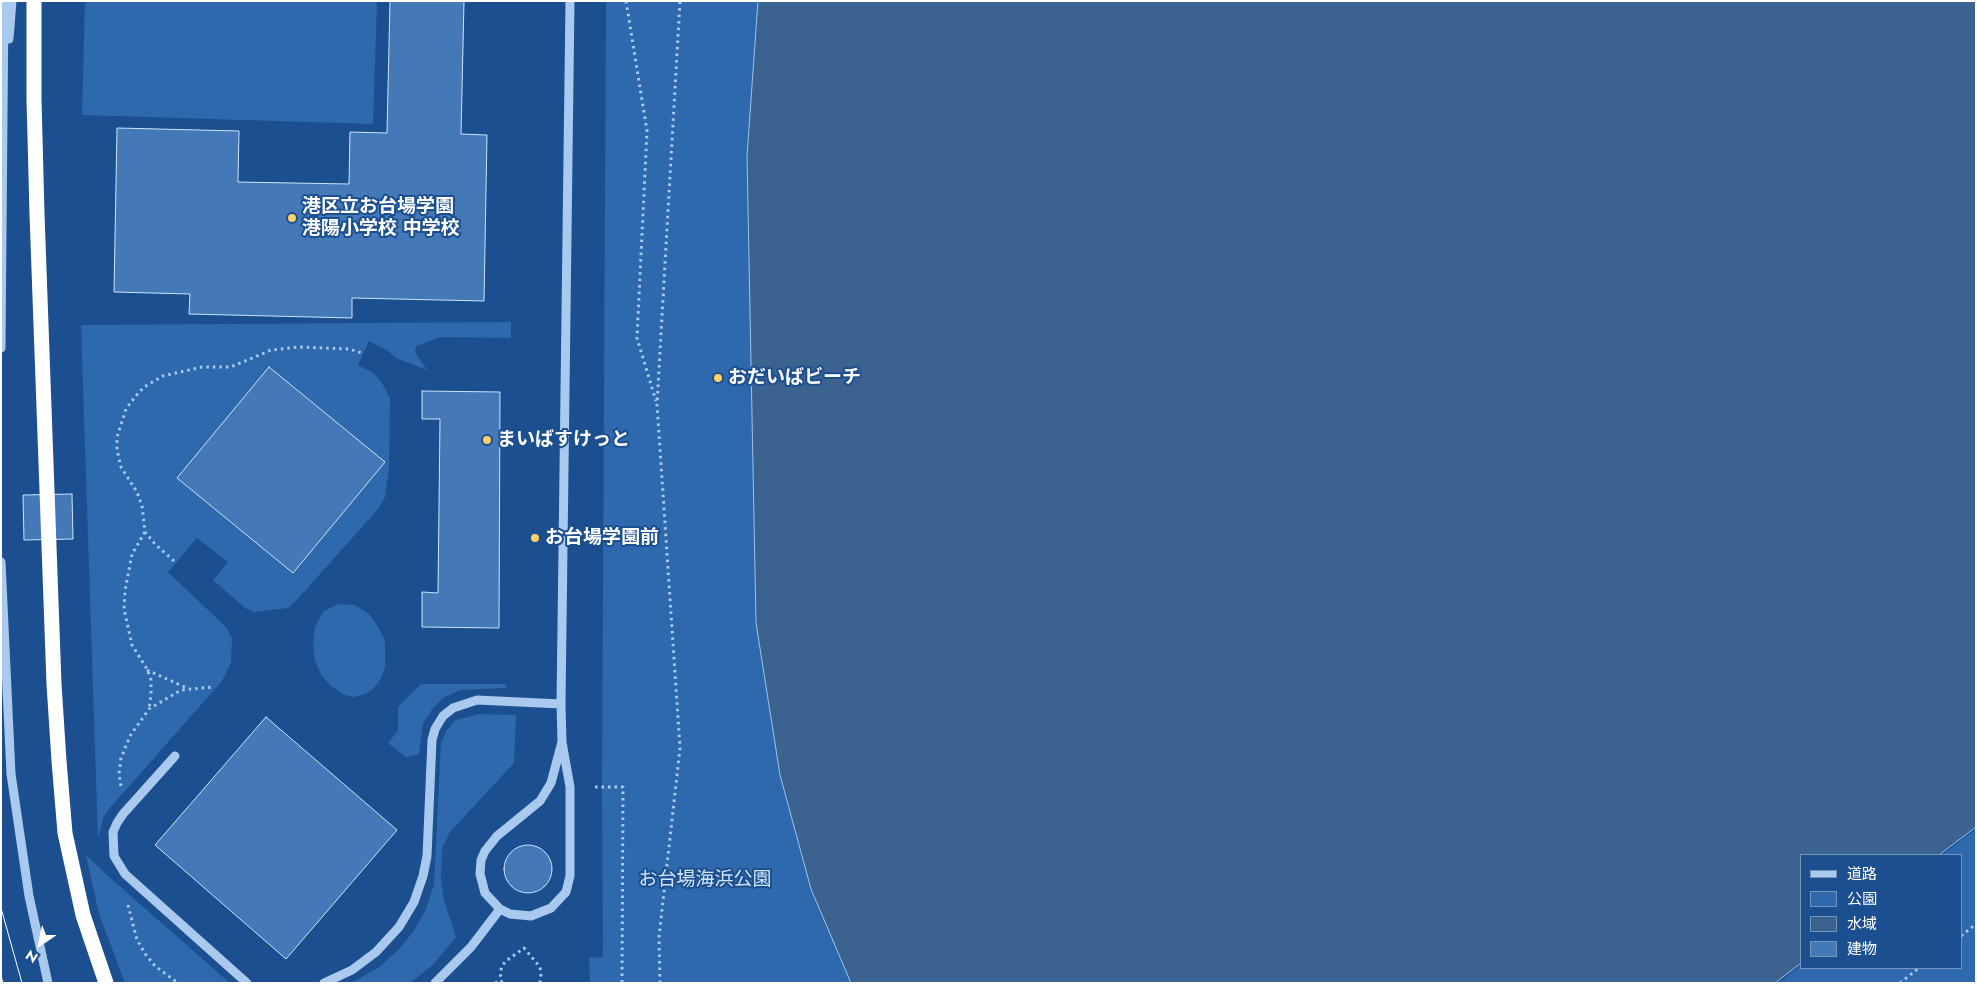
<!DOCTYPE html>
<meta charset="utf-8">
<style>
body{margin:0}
#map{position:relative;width:1977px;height:984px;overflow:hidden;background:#1b4f8f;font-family:Jost,"Noto Sans JP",sans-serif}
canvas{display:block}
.frame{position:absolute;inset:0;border:2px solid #fff;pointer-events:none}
.legend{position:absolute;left:1800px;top:854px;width:162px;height:115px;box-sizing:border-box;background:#1b4f8f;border:1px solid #7695bc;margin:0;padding:6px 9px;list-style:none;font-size:15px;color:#fff}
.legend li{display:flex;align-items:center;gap:10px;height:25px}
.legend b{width:25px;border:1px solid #7695bc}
.north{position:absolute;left:15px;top:919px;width:50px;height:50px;-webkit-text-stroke:4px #1b4f8f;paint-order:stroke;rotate:214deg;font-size:14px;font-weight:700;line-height:20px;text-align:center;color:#fff}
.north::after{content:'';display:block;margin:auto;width:18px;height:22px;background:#fff;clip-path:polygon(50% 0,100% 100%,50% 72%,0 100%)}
</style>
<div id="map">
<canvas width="1977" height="984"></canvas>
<div class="frame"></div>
<ul class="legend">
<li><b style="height:6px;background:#a9c9ee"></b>道路</li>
<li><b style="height:14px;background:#2e69ad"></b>公園</li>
<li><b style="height:14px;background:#3c6290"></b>水域</li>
<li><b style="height:14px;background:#4478b7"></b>建物</li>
</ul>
<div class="north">N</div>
</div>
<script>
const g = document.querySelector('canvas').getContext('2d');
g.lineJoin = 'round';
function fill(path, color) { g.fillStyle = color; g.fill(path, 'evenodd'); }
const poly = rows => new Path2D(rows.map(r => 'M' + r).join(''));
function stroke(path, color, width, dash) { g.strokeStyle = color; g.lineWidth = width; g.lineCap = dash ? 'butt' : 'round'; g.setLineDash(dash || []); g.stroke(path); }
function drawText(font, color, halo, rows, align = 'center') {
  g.font = font + ' Jost,"Noto Sans JP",sans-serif'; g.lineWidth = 4; g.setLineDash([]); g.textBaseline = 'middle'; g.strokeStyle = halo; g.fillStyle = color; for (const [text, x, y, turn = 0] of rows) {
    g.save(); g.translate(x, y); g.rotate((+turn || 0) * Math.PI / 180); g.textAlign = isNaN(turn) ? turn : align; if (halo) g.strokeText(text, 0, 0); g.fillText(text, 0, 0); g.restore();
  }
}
fill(poly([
 [85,1,377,1,373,124,82,115],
 [606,1,758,1,747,156,756,623,851,983,590,983,589,958,603,957,602,787],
 [511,322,511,338,441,337,416,346,415,352,427,370,396,358,388,351,369,341,358,365,373,373,382,383,390,398,389,468,385,497,378,509,296,601,288,608,254,612,245,608,213,580,228,562,197,538,168,572,227,628,232,639,231,663,222,681,109,809,103,818,98,840,81,325],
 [339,604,355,605,369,614,379,628,385,641,385,667,380,680,373,689,365,694,354,697,345,695,331,686,322,676,315,661,313,643,315,627,324,611],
 [421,684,506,684,506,688,460,690,443,698,433,708,423,723,419,754,406,757,388,743,398,731,398,707],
 [479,714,516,715,514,763,450,832,442,848,441,878,444,900,456,937,434,964,410,983,351,983,378,968,397,951,413,932,425,911,434,885,441,742,447,730,456,720],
 [1976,829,1976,983,1778,983,1801,965,1801,968,1961,968,1961,855,1942,855],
 [86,855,108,876,230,983,125,983,99,914]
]), '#2e69ad');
const water = poly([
 [758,1,1976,1,1976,827,1939,855,1801,855,1801,963,1775,983,851,983,811,889,780,775,756,623,747,156,758,1]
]);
fill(water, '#3c6290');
stroke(water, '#9cc4f0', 1);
const building = poly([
 [390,1,464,1,461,134,487,135,484,301,352,298,352,318,189,314,190,294,114,292,117,128,239,131,238,182,349,184,350,132,387,133,390,1],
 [269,367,385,462,293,573,177,478,269,367],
 [422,391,500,392,499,628,422,627,422,592,438,593,440,419,422,419,422,391],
 [72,494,73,539,24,540,23,495,72,494],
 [266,717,397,830,286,959,155,845,266,717],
 '504 869a24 24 0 1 1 48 0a24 24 0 1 1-48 0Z'
]);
fill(building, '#4478b7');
stroke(building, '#cfe3fa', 1);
stroke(poly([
 [626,1,647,131,637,338,656,401],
 [145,532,132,554,125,591,124,609,132,645,147,669,151,680,151,695,149,709],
 [174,561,155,544,145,532,142,506,137,492,121,467,117,450,117,437,126,409,135,397,144,387,163,376,202,367,231,367,271,350,299,347,349,349,362,353],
 [147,670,187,688],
 [121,786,119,774,121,758,130,736,149,709,181,690,213,687],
 [595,787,623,787,622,983],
 [128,905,137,940,146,955,155,966,178,983],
 [1961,936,1976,924],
 [495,983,501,980],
 [502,983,500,973,502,966,506,961,524,948,540,967,541,974,540,983],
 [660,983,659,937,680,748,657,404,680,1],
 [1900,983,1919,968]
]), '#a9c9ee', 3, [2.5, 4]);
stroke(poly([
 [9,39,12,1],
 [1,348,4,1],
 [1,562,11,774,29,896,48,983],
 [562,742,551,783,540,801,497,836,485,851,481,860,480,874,485,893,500,909,510,914,531,916,551,908,566,892,570,876,570,787,562,742,561,704,570,1],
 [175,756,123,814,117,823,113,832,114,856,125,874,247,983],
 [324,983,352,970,376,952,399,927,414,902,423,876,427,856,432,740,435,729,443,716,453,708,477,700,561,704],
 [435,983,471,947,500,909]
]), '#a9c9ee', 9);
stroke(poly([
 [34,1,34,99,37,214,54,684,59,761,65,833,83,915,106,983]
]), '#fff', 15);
stroke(poly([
 [1,908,22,983],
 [1,976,3,983]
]), '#fff', 1);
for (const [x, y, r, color] of [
 [292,218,5,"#ffd166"],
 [718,378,5,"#ffd166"],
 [487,440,5,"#ffd166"],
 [535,538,5,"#ffd166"]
]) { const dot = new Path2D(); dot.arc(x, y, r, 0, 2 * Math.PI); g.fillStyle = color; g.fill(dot); stroke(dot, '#1b4f8f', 2); }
drawText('bold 19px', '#fff', '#1b4f8f', [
 ["港区立お台場学園",302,207],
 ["港陽小学校 中学校",302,229],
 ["おだいばビーチ",728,378],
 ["まいばすけっと",497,440],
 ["お台場学園前",545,538]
], 'left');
drawText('19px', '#cfe3fa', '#1b4f8f', [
 ["お台場海浜公園",705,880]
]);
</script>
